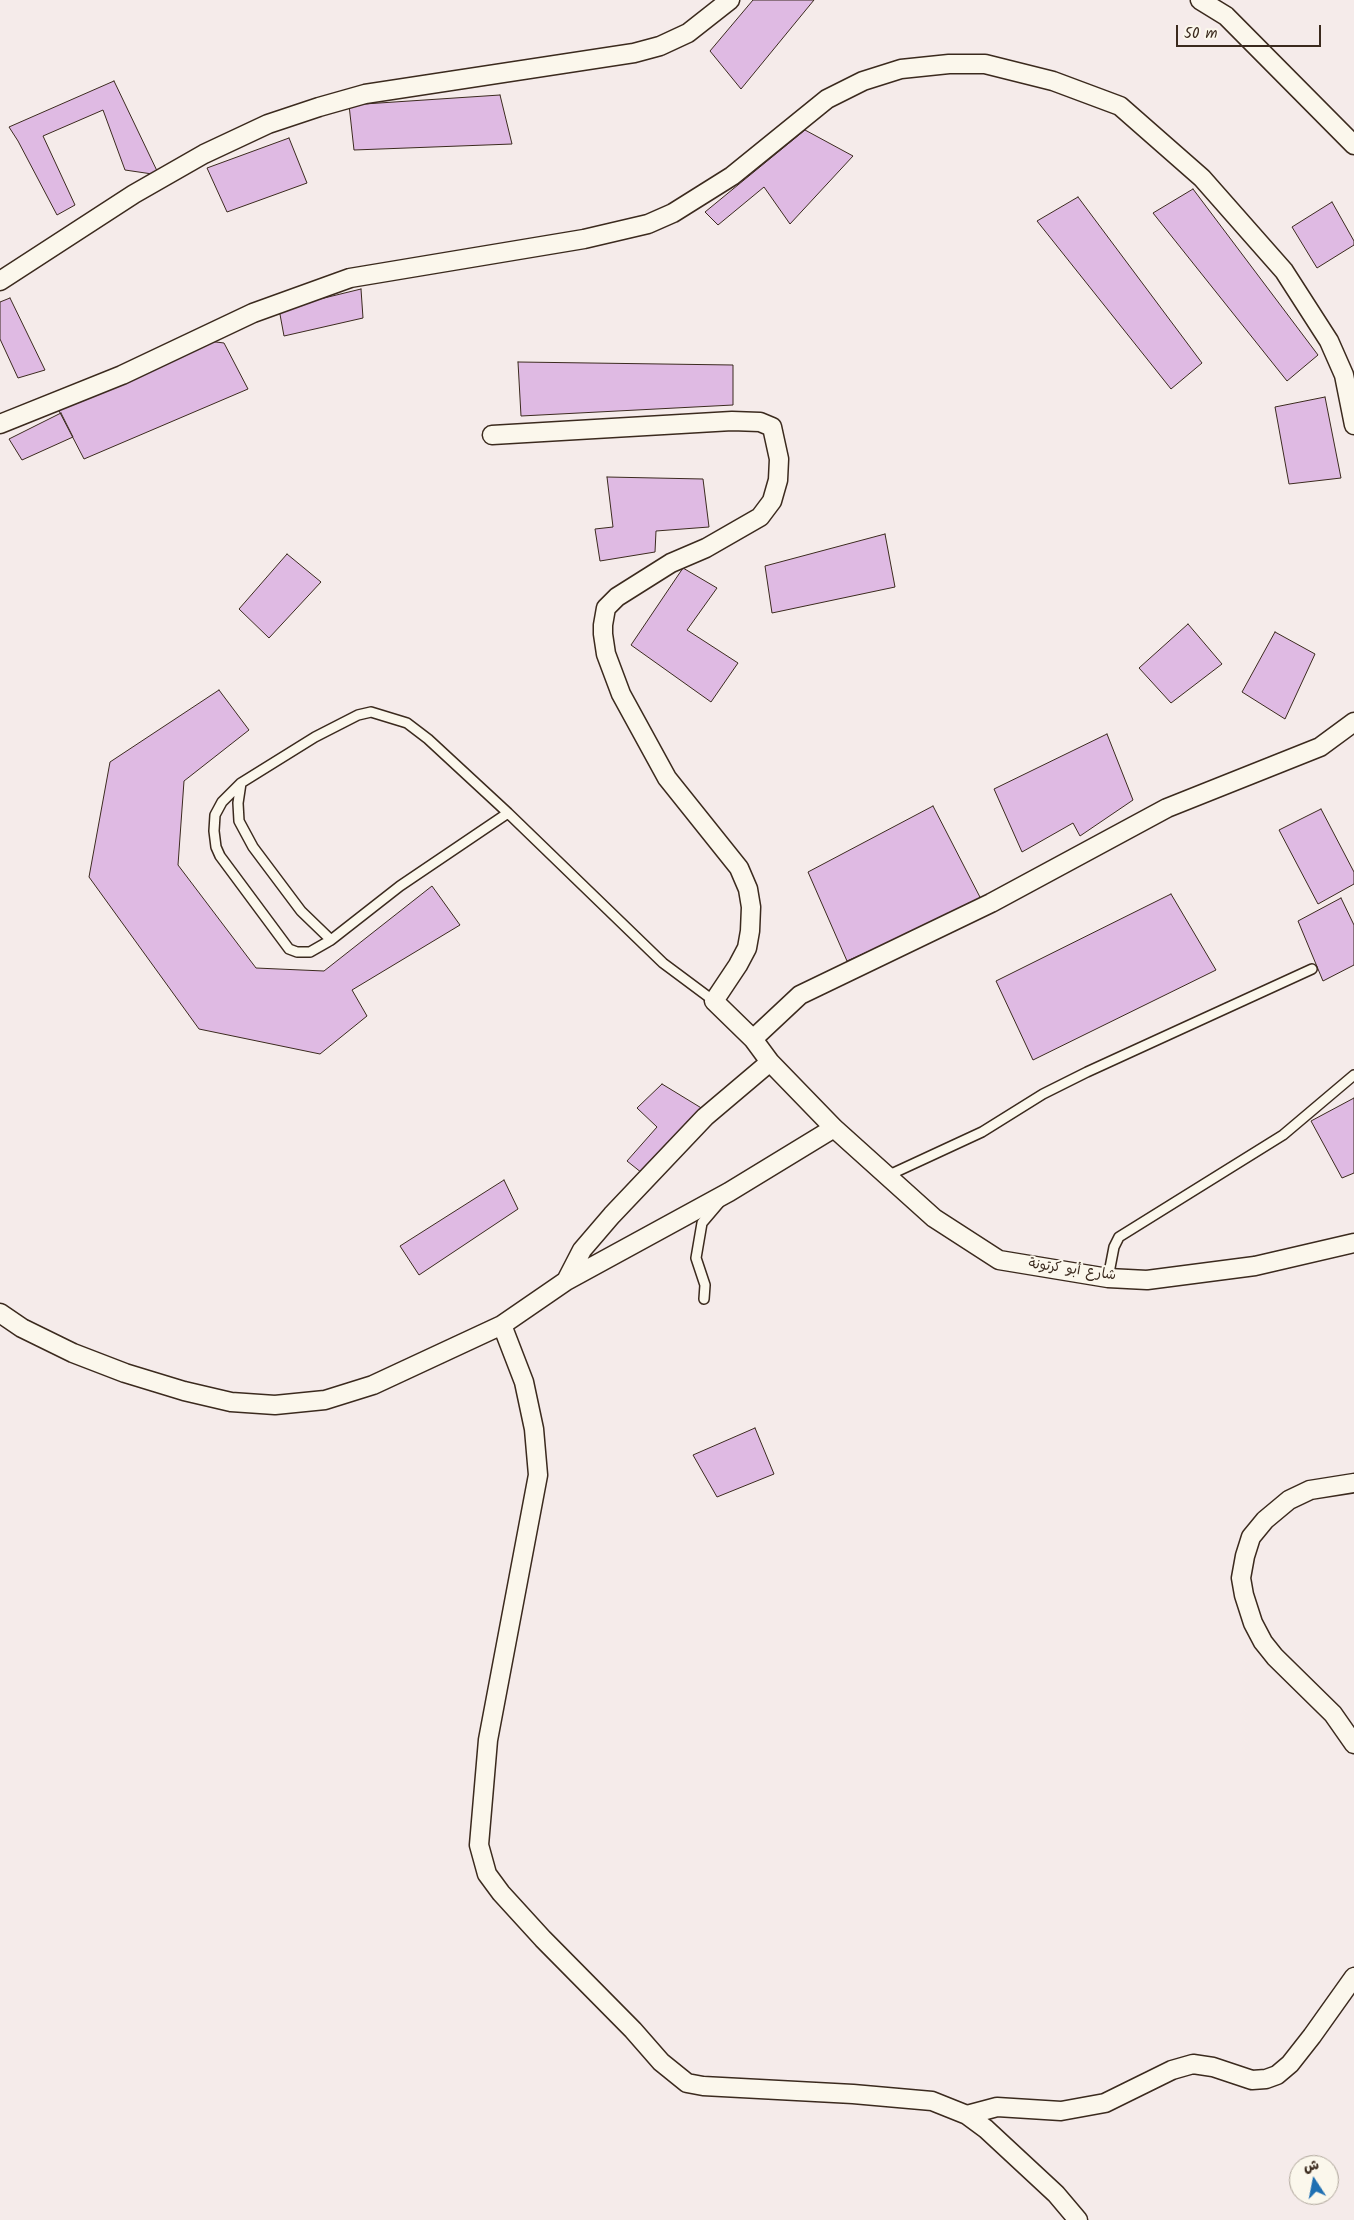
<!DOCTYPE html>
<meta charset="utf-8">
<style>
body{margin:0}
#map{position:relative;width:1354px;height:2220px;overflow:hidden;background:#f5ebea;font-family:Kalam,"Playpen Sans Arabic",sans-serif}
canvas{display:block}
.north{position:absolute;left:1289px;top:2155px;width:50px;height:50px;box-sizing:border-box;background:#fbf7ec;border:1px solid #aea59a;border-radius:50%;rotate:349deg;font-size:14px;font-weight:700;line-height:20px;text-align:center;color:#3b2a1e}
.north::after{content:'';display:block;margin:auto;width:18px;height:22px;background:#1f6fb2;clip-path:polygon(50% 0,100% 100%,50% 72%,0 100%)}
.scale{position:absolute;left:1176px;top:25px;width:145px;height:22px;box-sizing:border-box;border:2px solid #3b2a1e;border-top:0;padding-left:6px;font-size:15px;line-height:18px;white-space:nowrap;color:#3b2a1e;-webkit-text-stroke:4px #fbf7ec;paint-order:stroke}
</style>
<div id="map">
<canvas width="1354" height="2220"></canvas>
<div class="north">ش</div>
<div class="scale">50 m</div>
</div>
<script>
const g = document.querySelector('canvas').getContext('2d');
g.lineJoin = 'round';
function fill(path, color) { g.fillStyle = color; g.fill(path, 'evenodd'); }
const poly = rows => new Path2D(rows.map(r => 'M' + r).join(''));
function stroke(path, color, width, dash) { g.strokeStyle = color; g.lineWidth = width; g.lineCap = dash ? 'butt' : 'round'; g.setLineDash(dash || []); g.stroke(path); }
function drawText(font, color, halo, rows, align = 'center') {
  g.font = font + ' Kalam,"Playpen Sans Arabic",sans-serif'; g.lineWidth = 4; g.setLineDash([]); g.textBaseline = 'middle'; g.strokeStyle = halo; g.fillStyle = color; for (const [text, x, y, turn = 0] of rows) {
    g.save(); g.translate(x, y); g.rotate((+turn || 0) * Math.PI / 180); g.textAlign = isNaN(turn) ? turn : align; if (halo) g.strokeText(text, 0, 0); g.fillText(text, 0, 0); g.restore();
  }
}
const building = poly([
 [753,0,814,0,741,89,710,51,753,0],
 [114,81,159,175,125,170,103,110,43,136,75,205,57,215,18,141,9,127,114,81],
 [500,95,512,144,354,150,349,105,500,95],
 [805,130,853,156,790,224,764,187,718,225,705,212,805,130],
 [289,138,307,183,227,212,207,168,289,138],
 [1193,189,1318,355,1287,381,1153,213,1193,189],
 [1078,197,1202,363,1171,389,1037,221,1078,197],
 [1332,202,1354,241,1354,245,1317,268,1292,227,1332,202],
 [361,289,363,318,284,336,279,309,361,289],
 [10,298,45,370,18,378,0,339,0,302,10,298],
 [208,341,224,343,248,389,84,459,57,407,208,341],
 [518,362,733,365,733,405,521,416,518,362],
 [1325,397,1341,478,1289,484,1275,407,1325,397],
 [61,413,73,437,22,460,9,439,61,413],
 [607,477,703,479,709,527,656,531,655,552,600,561,595,529,613,527,607,477],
 [885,534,895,587,772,613,765,566,885,534],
 [287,554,321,582,269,638,239,609,287,554],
 [683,568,717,588,687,630,738,663,711,702,631,645,683,568],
 [1188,624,1222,664,1171,703,1139,668,1188,624],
 [1275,632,1315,654,1285,719,1242,692,1275,632],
 [219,690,249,730,184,781,178,865,256,968,324,971,432,886,460,925,352,990,367,1016,320,1054,199,1029,89,877,110,762,219,690],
 [1107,734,1133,800,1080,836,1073,823,1022,852,994,789,1107,734],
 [933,806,982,901,847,961,808,872,933,806],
 [1321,809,1354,872,1354,884,1318,904,1279,830,1321,809],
 [1171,894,1216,970,1033,1060,996,981,1171,894],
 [1341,898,1354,925,1354,965,1323,981,1298,921,1341,898],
 [662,1084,703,1109,642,1173,627,1161,657,1127,637,1108,662,1084],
 [1354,1098,1354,1173,1342,1178,1311,1121,1354,1098],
 [504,1180,518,1209,419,1275,400,1246,504,1180],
 [755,1428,774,1474,717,1497,693,1455,755,1428]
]);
fill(building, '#dfbae3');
stroke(building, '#3b2a1e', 1);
const service = poly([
 [241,783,222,802,215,815,214,831,216,847,220,856,289,949,297,952,310,952,331,940],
 [508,813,400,886,331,940,301,911,253,847,239,821,238,803,241,783,315,737,358,715,371,712,407,723,428,739,508,813,663,963,714,1001],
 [887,1176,982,1132,1043,1094,1087,1072,1312,969],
 [1108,1278,1114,1247,1119,1237,1283,1135,1354,1075],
 [704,1299,705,1285,696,1258,702,1223,719,1203]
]);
const minor = poly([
 [1200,0,1226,16,1354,145],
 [0,281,134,194,204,154,268,124,319,107,365,94,634,53,660,46,688,33,730,0],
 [0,424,122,375,253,313,350,278,584,239,648,224,673,213,732,176,827,99,863,81,901,69,949,64,985,64,1053,81,1120,106,1202,178,1284,271,1329,341,1344,375,1354,425],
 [492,435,732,421,760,422,772,427,779,459,778,480,772,501,760,517,706,548,671,563,617,597,606,608,603,625,603,634,606,654,621,694,667,778,739,868,748,889,751,907,750,931,747,948,738,965,714,1001,753,1039,770,1062,834,1128,934,1218,999,1260,1108,1278,1147,1280,1255,1266,1354,1243],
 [753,1039,800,995,991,903,1167,808,1320,747,1354,722],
 [566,1281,582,1250,612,1215,705,1117,770,1062],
 [0,1313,22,1328,73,1353,125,1373,184,1391,231,1402,275,1405,325,1400,373,1385,502,1325,566,1281,729,1192,834,1128],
 [502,1325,524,1382,534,1429,538,1475,488,1740,479,1845,487,1874,501,1893,543,1939,633,2030,661,2062,687,2083,703,2086,853,2094,932,2101,967,2115,986,2129,1056,2194,1078,2220],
 [1354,1483,1310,1490,1289,1500,1265,1520,1251,1537,1245,1556,1241,1578,1244,1595,1253,1623,1263,1642,1275,1657,1333,1714,1354,1744],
 [967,2115,997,2107,1061,2111,1105,2103,1172,2070,1193,2064,1213,2067,1252,2080,1266,2079,1277,2075,1290,2064,1312,2036,1354,1977]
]);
stroke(service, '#3b2a1e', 12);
stroke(minor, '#3b2a1e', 21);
stroke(service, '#fbf7ec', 9);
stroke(minor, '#fbf7ec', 18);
drawText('14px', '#3b2a1e', '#fbf7ec', [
 ["شارع أبو كرتونة",1072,1271,8]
]);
</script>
